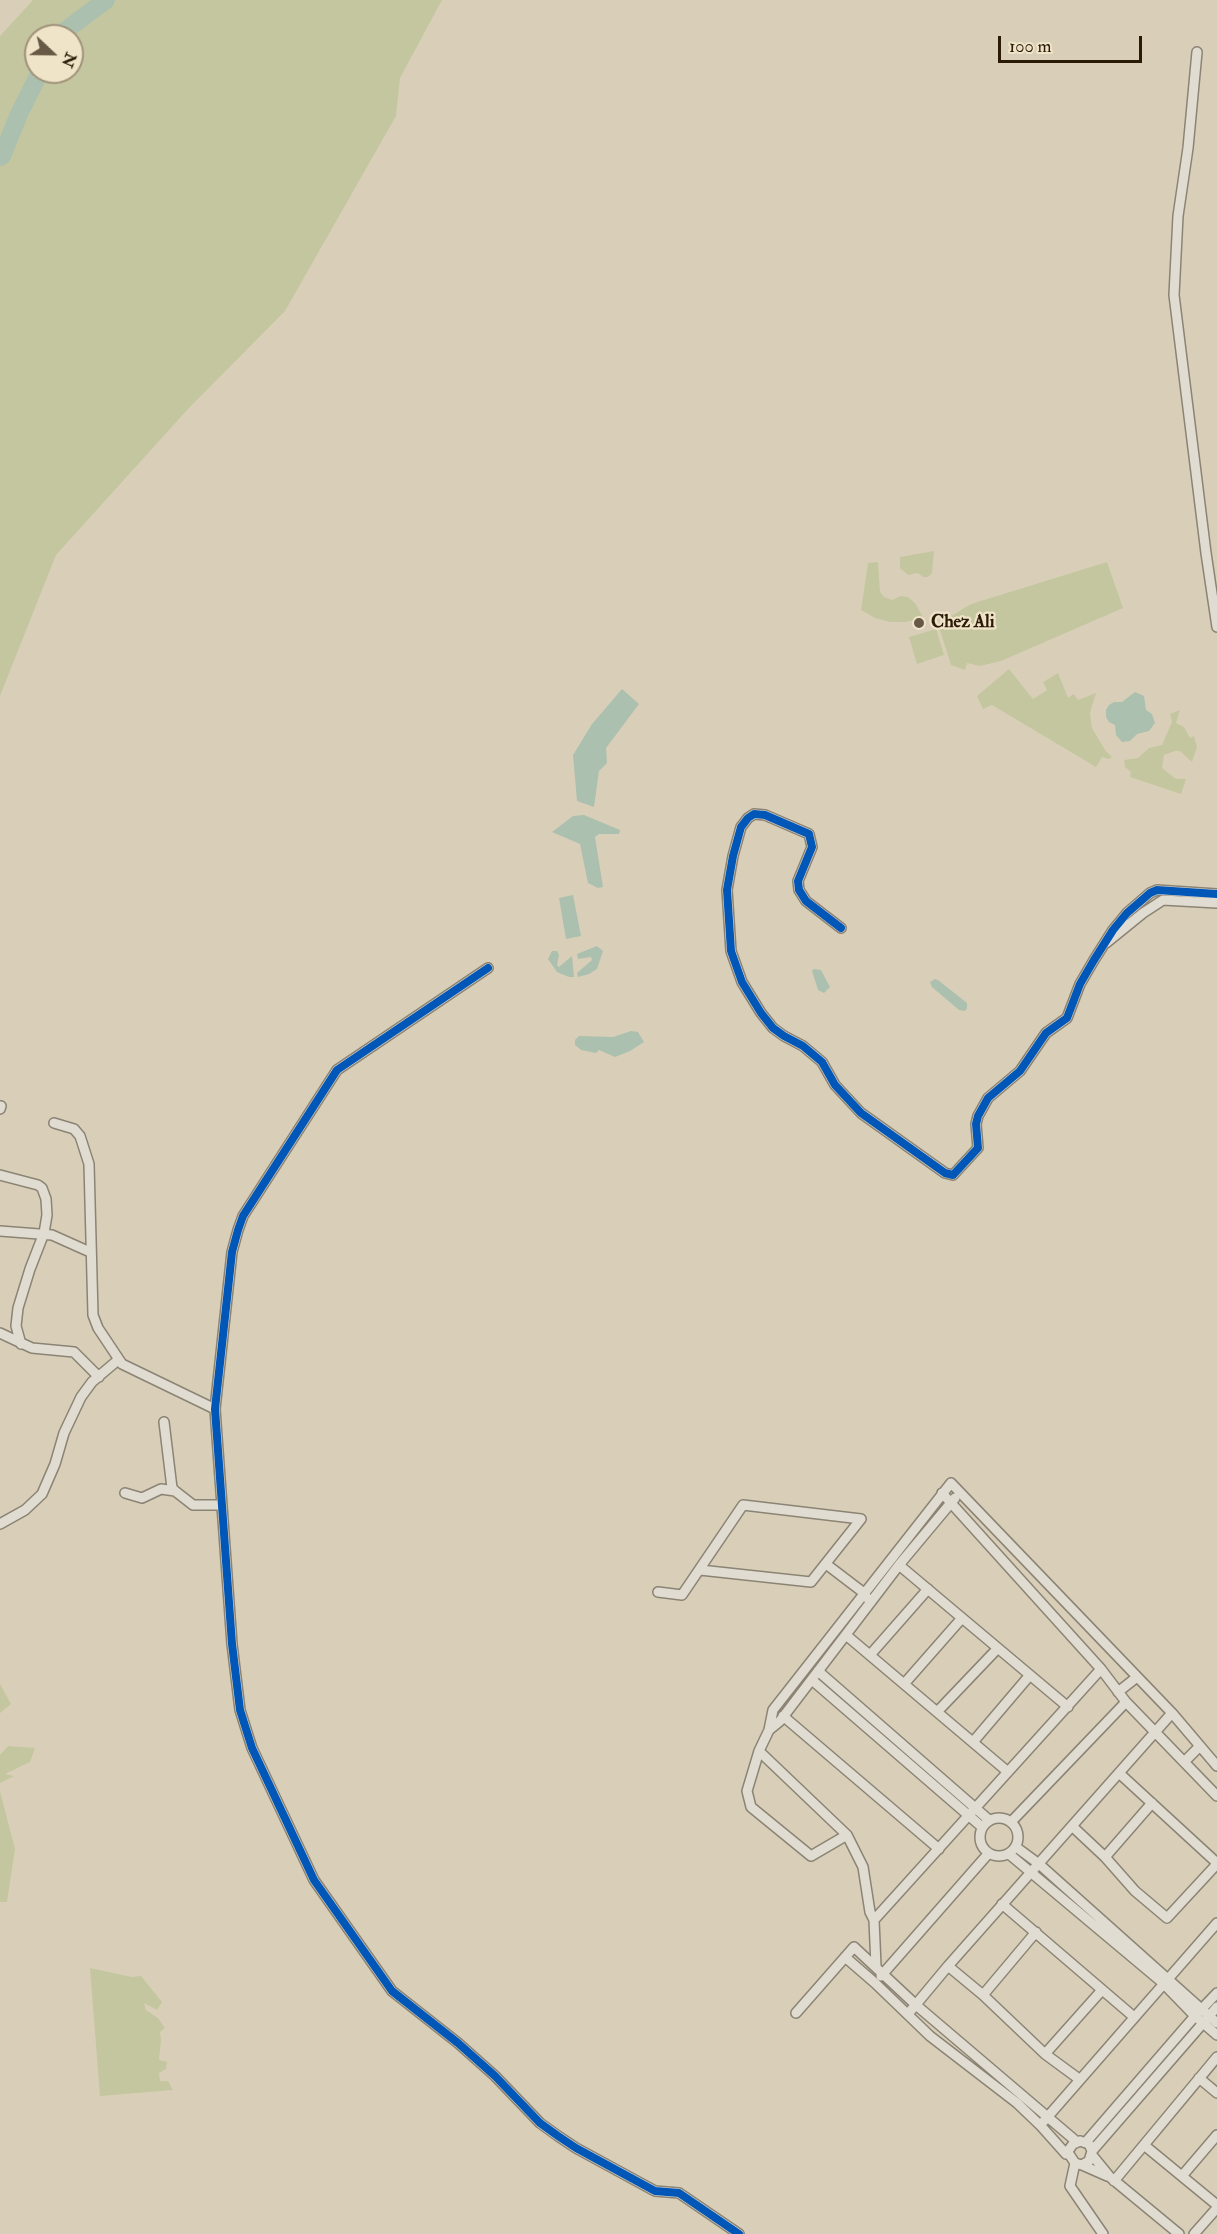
<!DOCTYPE html>
<style>
body{margin:0}
#map{position:relative;width:1217px;height:2234px;overflow:hidden;background:#d9cfb8;font-family:"IM FELL Double Pica",serif}
canvas{display:block}
.north{position:absolute;left:24px;top:24px;width:60px;height:60px;box-sizing:border-box;background:#efe4c8;border:2px solid #a0937b;border-radius:50%;rotate:112deg;font-size:16px;font-weight:700;line-height:24px;text-align:center;color:#2a1a07}
.north::after{content:'';display:block;margin:auto;width:21px;height:27px;background:#675945;clip-path:polygon(50% 0,100% 100%,50% 72%,0 100%)}
.scale{position:absolute;left:998px;top:36px;width:144px;height:27px;box-sizing:border-box;border:3px solid #2a1a07;border-top:0;padding-left:8px;font-size:18px;line-height:21px;white-space:nowrap;color:#2a1a07;-webkit-text-stroke:4px #efe4c8;paint-order:stroke}
</style>
<div id="map">
<canvas width="1217" height="2234"></canvas>
<div class="north">N</div>
<div class="scale">100 m</div>
</div>
<script>
const g = document.querySelector('canvas').getContext('2d');
g.lineJoin = 'round';
function fill(path, color) { g.fillStyle = color; g.fill(path, 'evenodd'); }
const poly = rows => new Path2D(rows.map(r => 'M' + r).join(''));
function stroke(path, color, width, dash) { g.strokeStyle = color; g.lineWidth = width; g.lineCap = dash ? 'butt' : 'round'; g.setLineDash(dash || []); g.stroke(path); }
function drawText(font, color, halo, rows, align = 'center') {
  g.font = font + ' "IM FELL Double Pica",serif'; g.lineWidth = 4.5; g.setLineDash([]); g.textBaseline = 'middle'; g.strokeStyle = halo; g.fillStyle = color; for (const [text, x, y, turn = 0] of rows) {
    g.save(); g.translate(x, y); g.rotate((+turn || 0) * Math.PI / 180); g.textAlign = isNaN(turn) ? turn : align; if (halo) g.strokeText(text, 0, 0); g.fillText(text, 0, 0); g.restore();
  }
}
fill(poly([
 [33,0,442,0,400,78,396,116,285,311,188,409,56,555,0,696,0,36],
 [36,36,72,36,72,72,36,72],
 [934,551,932,573,928,577,923,577,918,573,908,575,900,568,900,557],
 [878,562,880,592,884,597,892,600,901,596,908,597,915,603,923,617,906,622,890,622,875,618,861,610,868,563],
 [1107,562,1123,608,1001,661,980,666,967,663,965,670,951,665,938,624,971,604],
 [936,629,944,655,917,664,909,637],
 [1009,669,1033,699,1047,690,1043,682,1058,673,1068,698,1074,694,1078,700,1096,693,1090,713,1092,728,1105,750,1112,757,1109,759,1102,757,1096,767,992,705,983,709,977,696],
 [1180,710,1176,723,1184,727,1190,738,1194,736,1197,747,1192,762,1180,751,1175,751,1164,755,1162,768,1176,779,1186,779,1181,794,1130,777,1131,772,1125,767,1124,760,1138,758,1149,748,1162,745,1172,722,1170,714],
 [0,1684,11,1704,0,1713],
 [8,1746,35,1748,30,1762,5,1774,14,1776,0,1783,0,1755],
 [0,1791,15,1849,7,1902,0,1902],
 [90,1968,132,1977,141,1976,162,2002,157,2010,144,2003,146,2010,158,2018,165,2028,160,2032,161,2040,159,2060,167,2062,166,2069,159,2073,160,2081,168,2081,173,2090,100,2096]
]), '#c4c69f');
fill(poly([
 [622,689,639,704,606,748,607,763,599,771,594,807,577,801,573,755,592,724],
 [1135,692,1144,696,1146,710,1152,714,1155,723,1149,731,1137,734,1130,741,1122,742,1116,735,1115,725,1109,722,1106,717,1106,710,1109,705,1114,702,1122,702],
 [584,815,620,830,619,834,599,834,595,837,603,887,598,888,588,883,580,844,552,832,573,816],
 [573,895,581,936,566,939,559,898],
 [597,946,603,951,597,969,589,974,578,977,577,973,592,960,591,957,578,959,577,954],
 [552,951,557,951,559,955,557,965,559,967,572,956,574,977,569,977,557,972,548,959],
 [814,969,821,970,830,987,824,993,818,990,812,971],
 [935,979,938,980,967,1003,967,1008,965,1011,959,1010,932,987,930,982],
 [631,1031,638,1032,644,1042,630,1051,615,1057,599,1050,596,1053,581,1050,575,1045,575,1040,579,1036,613,1037]
]), '#abc0ae');
stroke(poly([
 [58,36,106,0],
 [0,157,2,156,19,114,40,72]
]), '#abc0ae', 18);
const minor = poly([
 [1197,52,1188,148,1178,216,1174,295,1206,553,1217,627],
 [841,928,806,901,799,890,798,881,812,847,809,834,765,815,754,814,748,818,741,827,733,856,727,890,731,951,742,982,761,1013,773,1028,784,1036,803,1046,822,1062,835,1085,861,1113,945,1173,953,1175,978,1148,976,1124,978,1116,988,1098,1020,1071,1046,1033,1067,1018,1080,984,1094,960,1113,930,1127,913,1150,893,1157,890,1217,894],
 [1106,943,1143,913,1163,900,1217,903],
 [488,968,337,1070,243,1216,238,1230,232,1252,215,1409,232,1644,240,1710,252,1748,314,1880,392,1991,458,2043,495,2076,540,2123,558,2136,576,2148,655,2191,679,2193,739,2234],
 [0,1109,1,1106],
 [54,1123,74,1129,80,1136,89,1164,93,1315,98,1328,122,1364,215,1409],
 [0,1175,38,1185,42,1188,46,1199,47,1215,44,1233,30,1269,18,1308,16,1326,21,1344],
 [0,1231,52,1235,90,1252],
 [0,1333,32,1348,74,1352,99,1377],
 [164,1422,172,1488,175,1491],
 [125,1493,142,1498,161,1489,175,1491,193,1505,222,1505],
 [942,1493,1101,1669,1126,1702,1217,1796],
 [0,1524,25,1510,42,1494,55,1464,64,1433,81,1397,92,1382,118,1360],
 [826,1564,864,1593,867,1598],
 [899,1565,1068,1707],
 [658,1592,682,1595,743,1505,861,1519,811,1582,700,1570],
 [846,1635,1008,1772],
 [870,1655,928,1589],
 [818,1671,989,1820],
 [812,1680,982,1827],
 [904,1684,962,1618],
 [1118,1692,1137,1677],
 [937,1712,998,1648],
 [783,1716,939,1849],
 [769,1730,780,1721,899,1565,955,1498],
 [973,1742,1030,1675],
 [759,1751,847,1835,863,1867,870,1912,874,1920,876,1966],
 [1184,1762,1200,1746],
 [1119,1773,1217,1863],
 '980 1837a19 19 0 1 1 38 0a19 19 0 1 1-38 0Z',
 [1011,1822,1126,1702],
 [1073,1827,1105,1857,1135,1891,1167,1918,1217,1864],
 [847,1835,811,1856,751,1807,747,1791,759,1751,769,1730,773,1710,951,1483,1172,1713,1217,1766],
 [1016,1847,1039,1864,1217,2023],
 [1009,1854,1163,1983,1195,2016,1217,2035],
 [1105,1857,1152,1803],
 [1002,1904,1134,2017],
 [874,1920,1101,1669],
 [845,1957,875,1983,930,2036,1017,2103,1041,2126,1066,2154],
 [948,1966,983,1995,1045,2054,1079,2079],
 [881,1976,988,1854],
 [983,1995,1036,1932],
 [796,2013,854,1947,916,2005,1077,2142],
 [908,2014,948,1966,1172,1713],
 [1045,2054,1102,1990],
 [1199,2078,1217,2093],
 [1044,2121,1217,1923],
 [1080,2141,1089,2144,1092,2151,1089,2161,1082,2165,1075,2163,1069,2154,1066,2154,1073,2144,1080,2141],
 [1086,2142,1195,2016,1217,1993],
 [1144,2145,1217,2205],
 [1092,2151,1217,2007],
 [1092,2155,1110,2177,1179,2234],
 [1075,2163,1070,2186,1103,2234],
 [1082,2165,1107,2176],
 [1182,2176,1217,2135],
 [1114,2181,1217,2057],
 [1194,2234,1217,2208]
]);
stroke(minor, '#8b8474', 12);
stroke(minor, '#e1dcd1', 9);
stroke(poly([
 [841,928,806,901,799,890,798,881,812,847,809,834,765,815,754,814,748,818,741,827,733,856,727,890,731,951,742,982,761,1013,773,1028,784,1036,803,1046,822,1062,835,1085,861,1113,945,1173,953,1175,978,1148,976,1124,978,1116,988,1098,1020,1071,1046,1033,1067,1018,1080,984,1094,960,1113,930,1127,913,1150,893,1157,890,1217,894],
 [488,968,337,1070,243,1216,238,1230,232,1252,215,1409,232,1644,240,1710,252,1748,314,1880,392,1991,458,2043,495,2076,540,2123,558,2136,576,2148,655,2191,679,2193,739,2234]
]), '#0057b8', 8);
for (const [x, y, r, color] of [
 [919,623,6,"#675945"]
]) { const dot = new Path2D(); dot.arc(x, y, r, 0, 2 * Math.PI); g.fillStyle = color; g.fill(dot); stroke(dot, '#efe4c8', 2); }
drawText('bold 18px', '#2a1a07', '#efe4c8', [
 ["Chez Ali",931,623]
], 'left');
</script>
